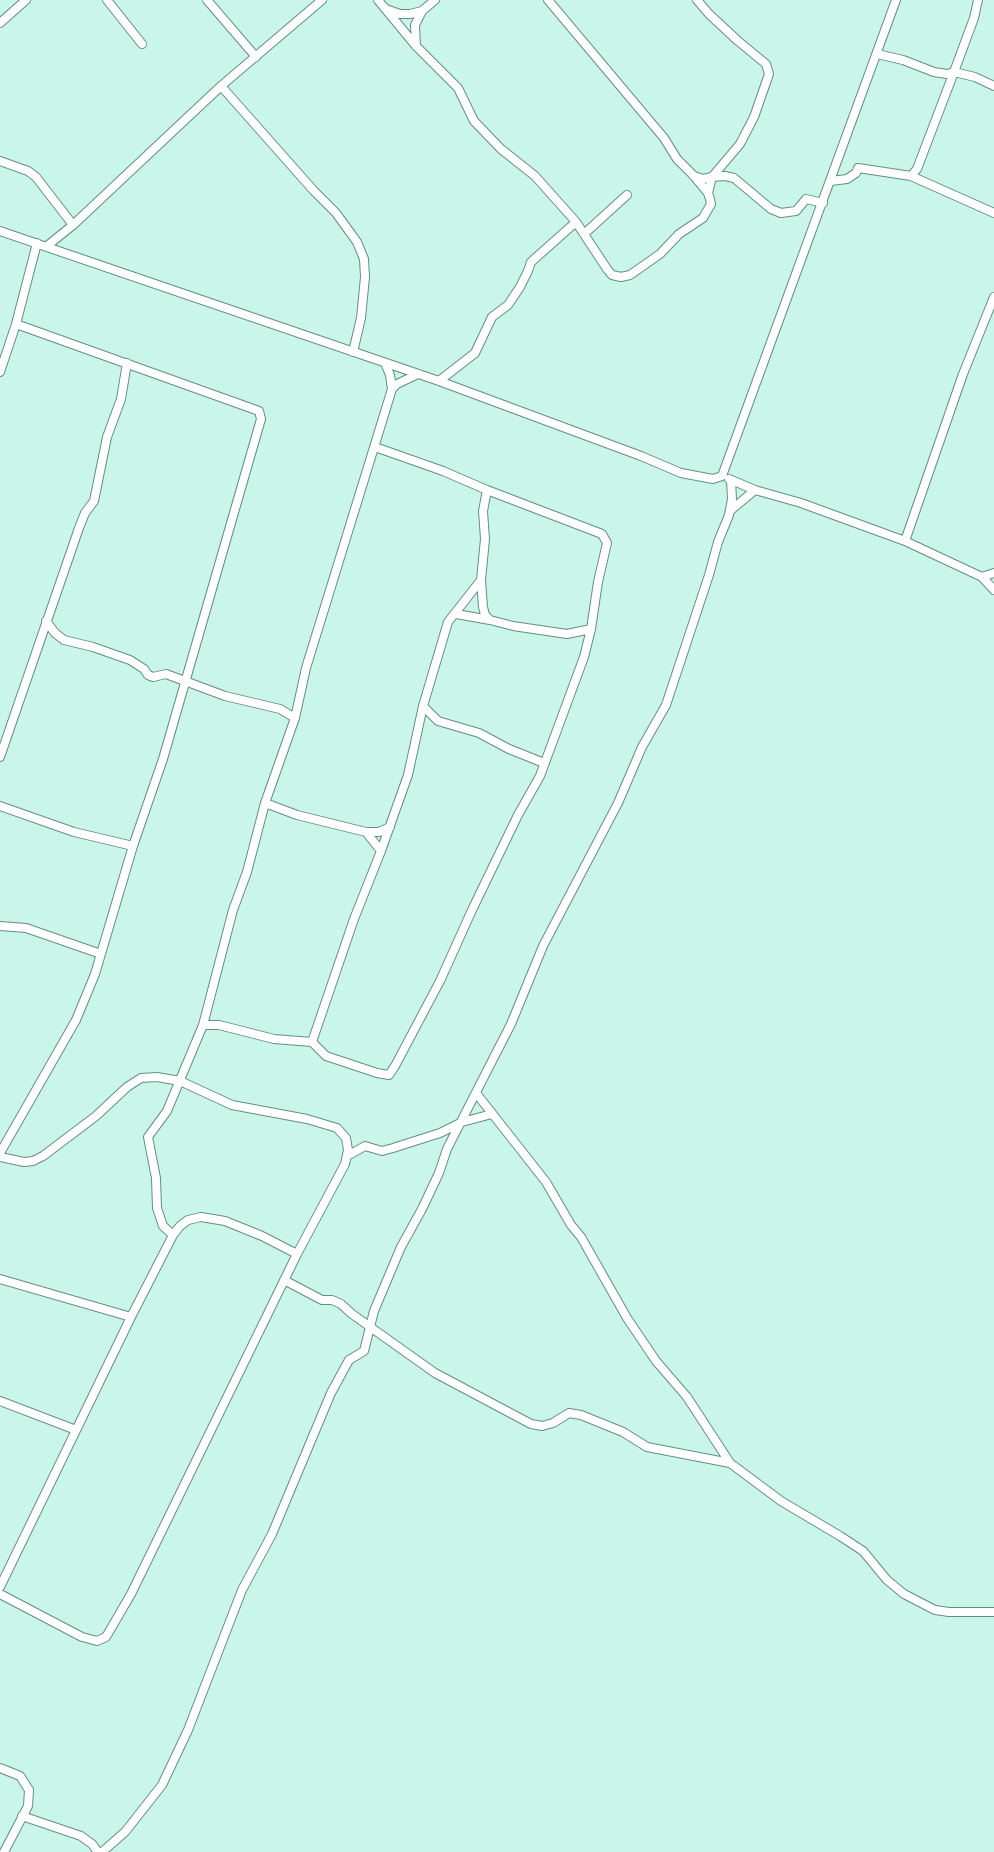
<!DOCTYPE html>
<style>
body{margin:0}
canvas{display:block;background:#caf6ea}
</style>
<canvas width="994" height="1852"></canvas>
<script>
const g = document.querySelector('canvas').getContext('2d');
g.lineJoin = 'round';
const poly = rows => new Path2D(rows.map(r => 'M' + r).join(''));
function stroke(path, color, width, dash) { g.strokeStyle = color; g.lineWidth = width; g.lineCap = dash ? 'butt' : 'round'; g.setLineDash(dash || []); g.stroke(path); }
const minor = poly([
 [107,0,142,44],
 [207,0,256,57],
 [378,0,416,46,458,88,474,121,501,149,535,176,576,222,607,269,612,275,621,277,630,275,660,254,679,234,703,218,711,204,710,199,708,193,694,176,677,159,664,138,548,0],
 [978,0,974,18,954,72,917,169,911,176,994,213],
 [386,9,400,14,410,14,422,11,435,0],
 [0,23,26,0],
 [416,46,415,25,422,11],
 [877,54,903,60,934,72,947,74,954,72,975,77,994,86],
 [221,86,314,191,336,213,357,242,364,259,365,277,361,318,353,352],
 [0,161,28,171,36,177,73,225],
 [694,176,703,179,712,177,740,144,754,117,769,74,766,64,738,41,709,14,697,0],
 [831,181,847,179,856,173,858,168,911,176],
 [708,193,712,177,725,176,734,178,771,209,781,213,796,211,806,199,823,203],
 [0,231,439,381,641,456,681,473,713,479,722,476,896,0],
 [584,234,627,195],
 [47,246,73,225,221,86,322,0],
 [0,372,16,324,37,243],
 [439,381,475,353,492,317,508,305,520,287,528,271,531,262,576,222],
 [392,389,397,384,418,374],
 [729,479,755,490,801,503,905,541,982,577,994,590],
 [731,510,755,490],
 [905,541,963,374,994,297],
 [982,577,994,573],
 [481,580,483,607,485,615,490,620,513,626,567,634,591,629],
 [456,614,490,620],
 [46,621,55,633,64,640,93,647,130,660,144,669,148,675,153,677,166,674,225,696,280,709,295,718],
 [423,706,438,721,479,733,509,749,544,763],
 [0,757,79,528,85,513,94,501,107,437,121,399,127,363],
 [265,803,297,815,366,832,379,832,390,827],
 [0,806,74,832,133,846],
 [366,832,381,851,408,775,423,706,448,622,481,580,485,539,483,511,487,490],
 [0,926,26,928,101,954],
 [203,1025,219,1025,274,1039,312,1042,354,919,381,851],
 [312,1042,326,1056,377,1073,389,1075,395,1066,440,981,472,910,518,815,540,776,584,657,591,629,598,582,607,543,602,534,487,490,443,471,375,447],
 [476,1093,546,1182,571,1225,581,1237,627,1318,656,1361,687,1397,730,1463,781,1501,840,1536,863,1551,887,1580,904,1594,935,1610,949,1612,994,1612],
 [0,1153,76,1020,95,974,133,846,163,759,261,419,259,411,16,324],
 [349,1155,365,1146,382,1151,393,1148,440,1133,462,1122,492,1114],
 [0,1157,24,1162,33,1161,43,1156,96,1116,127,1087,141,1078,157,1077,180,1081,232,1105,307,1119,337,1128,346,1138,348,1150,345,1164,297,1254,131,1594,106,1637,97,1641,82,1637,0,1594],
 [173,1235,163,1226,157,1208,156,1178,148,1137,167,1111,203,1025,233,910,247,872,265,803,295,718,306,668,392,389,390,375,385,363],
 [0,1279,131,1317],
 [284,1280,322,1300,332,1300,341,1304,352,1314,435,1373,531,1424,542,1426,553,1423,569,1413,581,1415,623,1432,647,1447,730,1463],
 [0,1401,76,1430],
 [0,1587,131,1317,173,1235,180,1226,188,1220,201,1217,225,1221,262,1236,297,1254],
 [0,1768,20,1776,29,1790,28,1806,4,1852],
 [22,1816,81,1836,92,1844,98,1852],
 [102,1852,125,1832,162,1785,188,1730,242,1590,272,1534,331,1393,349,1360,364,1351,374,1311,401,1247,422,1209,439,1173,447,1149,511,1024,543,946,618,803,642,747,666,705,709,575,718,542,729,515,732,499,731,480]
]);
stroke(minor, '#658e83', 10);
stroke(minor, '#fff', 8);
</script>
